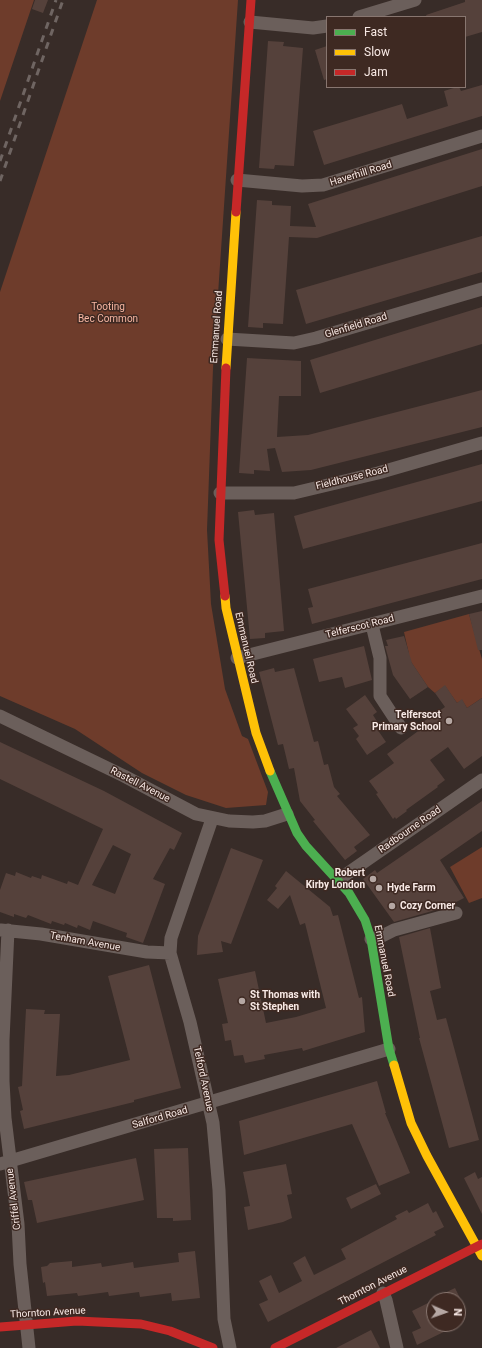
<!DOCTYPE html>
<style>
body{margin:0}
#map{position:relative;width:482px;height:1348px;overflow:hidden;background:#382c28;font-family:Roboto,sans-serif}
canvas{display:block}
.legend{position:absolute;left:326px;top:16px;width:140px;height:72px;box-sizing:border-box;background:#3e2922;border:1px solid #887670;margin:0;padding:5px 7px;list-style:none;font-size:12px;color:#f8e9e5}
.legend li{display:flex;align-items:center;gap:8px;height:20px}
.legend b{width:20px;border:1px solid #887670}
.north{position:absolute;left:426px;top:1292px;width:40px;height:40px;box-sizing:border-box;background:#3e2922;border:1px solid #887670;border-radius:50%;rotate:92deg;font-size:11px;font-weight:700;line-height:16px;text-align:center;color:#f8e9e5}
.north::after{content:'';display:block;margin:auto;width:14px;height:18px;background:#b5a7a3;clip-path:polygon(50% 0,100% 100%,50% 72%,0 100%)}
</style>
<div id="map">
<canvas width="482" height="1348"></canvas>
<ul class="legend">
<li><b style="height:5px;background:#4caf50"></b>Fast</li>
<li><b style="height:5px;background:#ffc107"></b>Slow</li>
<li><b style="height:5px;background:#c62828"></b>Jam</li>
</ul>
<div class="north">N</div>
</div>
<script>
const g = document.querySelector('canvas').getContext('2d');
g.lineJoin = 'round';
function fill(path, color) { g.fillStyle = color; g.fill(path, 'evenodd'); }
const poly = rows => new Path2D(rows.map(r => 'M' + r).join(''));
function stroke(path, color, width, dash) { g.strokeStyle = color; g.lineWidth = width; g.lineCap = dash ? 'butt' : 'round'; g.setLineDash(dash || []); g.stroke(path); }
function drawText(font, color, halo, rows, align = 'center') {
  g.font = font + ' Roboto,sans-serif'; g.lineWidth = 3; g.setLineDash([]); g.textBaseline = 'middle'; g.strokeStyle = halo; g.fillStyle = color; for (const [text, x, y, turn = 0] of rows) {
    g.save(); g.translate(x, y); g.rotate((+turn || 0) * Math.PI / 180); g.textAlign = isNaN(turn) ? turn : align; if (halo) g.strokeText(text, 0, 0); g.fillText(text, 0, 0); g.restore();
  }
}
fill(poly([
 [0,0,34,0,0,101],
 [97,0,238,0,213,368,207,530,211,604,225,689,242,736,248,739,268,792,266,805,226,808,186,795,142,773,75,729,0,696,0,292],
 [469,614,482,659,482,698,467,708,462,700,457,703,445,686,435,693,428,687,407,656,409,654,404,632],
 [482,847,482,898,469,903,450,867]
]), '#6e3c2b');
fill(poly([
 [35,0,48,0,43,13,32,9],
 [465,0,482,0,482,32,465,37,465,17,427,17,426,15,465,2],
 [268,41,284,42,283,46,303,48,294,166,275,165,274,169,259,168],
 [327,46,327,79,324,80,315,50],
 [482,85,482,116,324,165,313,131,402,104,407,119,448,106,444,91,457,87,459,87,461,91],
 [482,149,482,186,317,238,289,237,283,324,263,323,263,328,248,327,257,200,272,201,272,205,291,206,290,226,316,227,308,204],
 [482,236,482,272,306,324,296,290],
 [482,307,482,344,320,393,310,360],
 [247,358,301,361,301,396,279,396,277,437,308,435,482,390,482,427,311,470,282,472,275,448,267,449,270,471,254,470,254,474,239,473],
 [482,464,482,501,303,549,294,516],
 [254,510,255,515,274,513,284,631,265,633,265,638,250,639,238,512],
 [482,543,482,579,312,624,308,608,313,607,308,589],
 [482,611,482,650,478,650,469,614],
 [404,636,412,663,428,687,410,699,393,675,385,646,388,646,386,640],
 [364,646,372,680,345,688,342,677,319,682,313,659],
 [274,668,275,672,294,668,314,742,318,741,324,765,328,764,334,787,340,794,337,796,370,835,354,847,357,851,345,860,313,821,315,820,300,801,294,768,289,769,283,744,278,745,259,672],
 [445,685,457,703,462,699,467,708,482,698,482,756,464,769,448,747,430,760,445,780,437,786,438,787,406,810,407,811,396,819,395,817,393,819,376,794,378,793,369,781,394,763,387,754,425,726,423,722,445,707,435,693],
 [365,695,377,712,373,715,378,723,375,726,386,742,367,755,356,739,359,736,353,728,358,725,346,709],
 [0,742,104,791,182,833,174,850,170,848,153,879,165,884,143,943,126,937,127,933,93,921,90,930,78,925,77,928,65,923,64,925,52,921,51,924,28,915,26,918,14,914,14,917,0,912,0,890,6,873,15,876,16,872,31,878,32,876,41,879,42,875,67,884,68,881,78,885,103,829,0,779],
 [113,845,131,854,115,894,92,885],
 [482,801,482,831,440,860,464,898,446,907,394,922,363,879,375,870,377,873],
 [231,848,263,860,231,944,221,941,223,952,197,955,198,936],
 [286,871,330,907,333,916,338,915,359,998,362,997,365,1032,303,1051,302,1048,264,1055,265,1059,245,1063,243,1055,234,1056,231,1040,225,1041,222,1024,228,1023,218,979,255,971,266,1023,296,1017,326,1008,305,923,300,925,290,895,278,909,267,900,277,888,275,886],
 [430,928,441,988,430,991,437,1020,446,1018,479,1140,449,1148,419,1038,420,1038,399,937],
 [149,965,181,1088,134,1100,134,1102,24,1129,20,1111,23,1110,18,1087,22,1086,26,1009,45,1010,44,1014,60,1014,56,1076,69,1075,130,1060,108,976],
 [377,1081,386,1113,385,1113,410,1173,379,1186,352,1124,244,1155,239,1121],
 [188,1148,191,1220,173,1221,173,1218,157,1218,154,1149],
 [136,1158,144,1200,37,1223,32,1200,28,1200,24,1182],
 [286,1164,292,1194,287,1195,292,1218,283,1222,248,1230,244,1207,250,1206,243,1172],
 [475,1172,478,1179,482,1177,482,1214,464,1178],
 [376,1184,381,1194,351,1209,346,1198],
 [428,1203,433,1213,436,1211,444,1227,434,1232,436,1235,268,1322,259,1304,268,1300,259,1281,271,1275,279,1293,302,1281,293,1263,305,1256,314,1275,346,1259,341,1249,397,1219,395,1216,407,1210,409,1213],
 [195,1251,200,1298,172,1301,171,1293,140,1297,139,1292,109,1296,108,1292,78,1296,77,1293,47,1296,45,1282,43,1283,41,1267,47,1266,50,1263,72,1261,72,1267,101,1263,102,1267,133,1262,134,1268,179,1262,178,1253],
 [455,1288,461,1300,430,1300],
 [434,1300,434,1324,460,1324,417,1345,412,1332,421,1328,412,1311],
 [371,1330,380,1348,336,1348]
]), '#55413b');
stroke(poly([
 [359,17,415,0],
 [250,22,313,28,327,26],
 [237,180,302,186,323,185,482,136],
 [227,339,294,343,316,338,482,289],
 [220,493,294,493,378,473,482,443],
 [372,625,380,658,380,696,401,728],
 [237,658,482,596],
 [0,716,124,776,196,814,229,821,253,822,265,821,287,814],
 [212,819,171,938,170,953,190,1022,213,1123,219,1190,224,1319,230,1348],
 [338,880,482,780],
 [1,930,41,934,147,952,170,953],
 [8,930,3,1040,3,1081,5,1118,18,1224,20,1264,29,1348],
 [371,939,382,936,394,930,456,913],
 [0,1164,389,1049],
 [383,1293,386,1300,397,1348]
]), '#6b5f5b', 13);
stroke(poly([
 [270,771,297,833,306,846,349,893,365,920,371,939,389,1049,394,1065]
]), '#4caf50', 9);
stroke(poly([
 [226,368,236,212],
 [225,596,226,608,256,733,270,771],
 [394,1065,411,1123,427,1156,482,1256]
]), '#ffc107', 9);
stroke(poly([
 [236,212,251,0],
 [225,596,219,540,226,368],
 [0,1327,77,1321,141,1324,170,1331,213,1348],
 [275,1348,482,1244]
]), '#c62828', 9);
stroke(poly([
 [0,161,56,0],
 [0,181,63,0]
]), '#6f6562', 3, [7, 7]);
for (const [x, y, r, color] of [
 [449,721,4,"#b5a7a3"],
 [373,879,4,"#b5a7a3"],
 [379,888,4,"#b5a7a3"],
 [392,906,4,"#b5a7a3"],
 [242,1001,4,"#b5a7a3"]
]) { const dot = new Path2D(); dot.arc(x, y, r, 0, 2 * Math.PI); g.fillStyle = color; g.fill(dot); stroke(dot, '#3e2922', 1.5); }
drawText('10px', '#f8e9e5', '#3e2922', [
 ["Haverhill Road",361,174,-17],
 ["Glenfield Road",356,326,-17],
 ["Emmanuel Road",217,327,-86],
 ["Fieldhouse Road",352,478,-14],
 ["Telferscot Road",360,627,-14],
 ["Emmanuel Road",246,648,77],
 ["Rastell Avenue",140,785,27],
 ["Radbourne Road",410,830,-35],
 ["Tenham Avenue",85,942,10],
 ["Emmanuel Road",384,961,79],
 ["Telford Avenue",203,1079,78],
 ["Salford Road",160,1118,-16],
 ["Criffel Avenue",14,1199,-97],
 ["Thornton Avenue",373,1286,-27],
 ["Thornton Avenue",48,1313,-3]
]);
drawText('10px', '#f7b6a2', '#3e2922', [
 ["Tooting",108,307],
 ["Bec Common",108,319]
]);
drawText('bold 10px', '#f8e9e5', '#3e2922', [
 ["Telferscot",441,715,"right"],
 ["Primary School",441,727,"right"],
 ["Robert",365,873,"right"],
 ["Kirby London",365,885,"right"],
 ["Hyde Farm",387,888],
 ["Cozy Corner",400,906],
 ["St Thomas with",250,995],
 ["St Stephen",250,1007]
], 'left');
</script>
